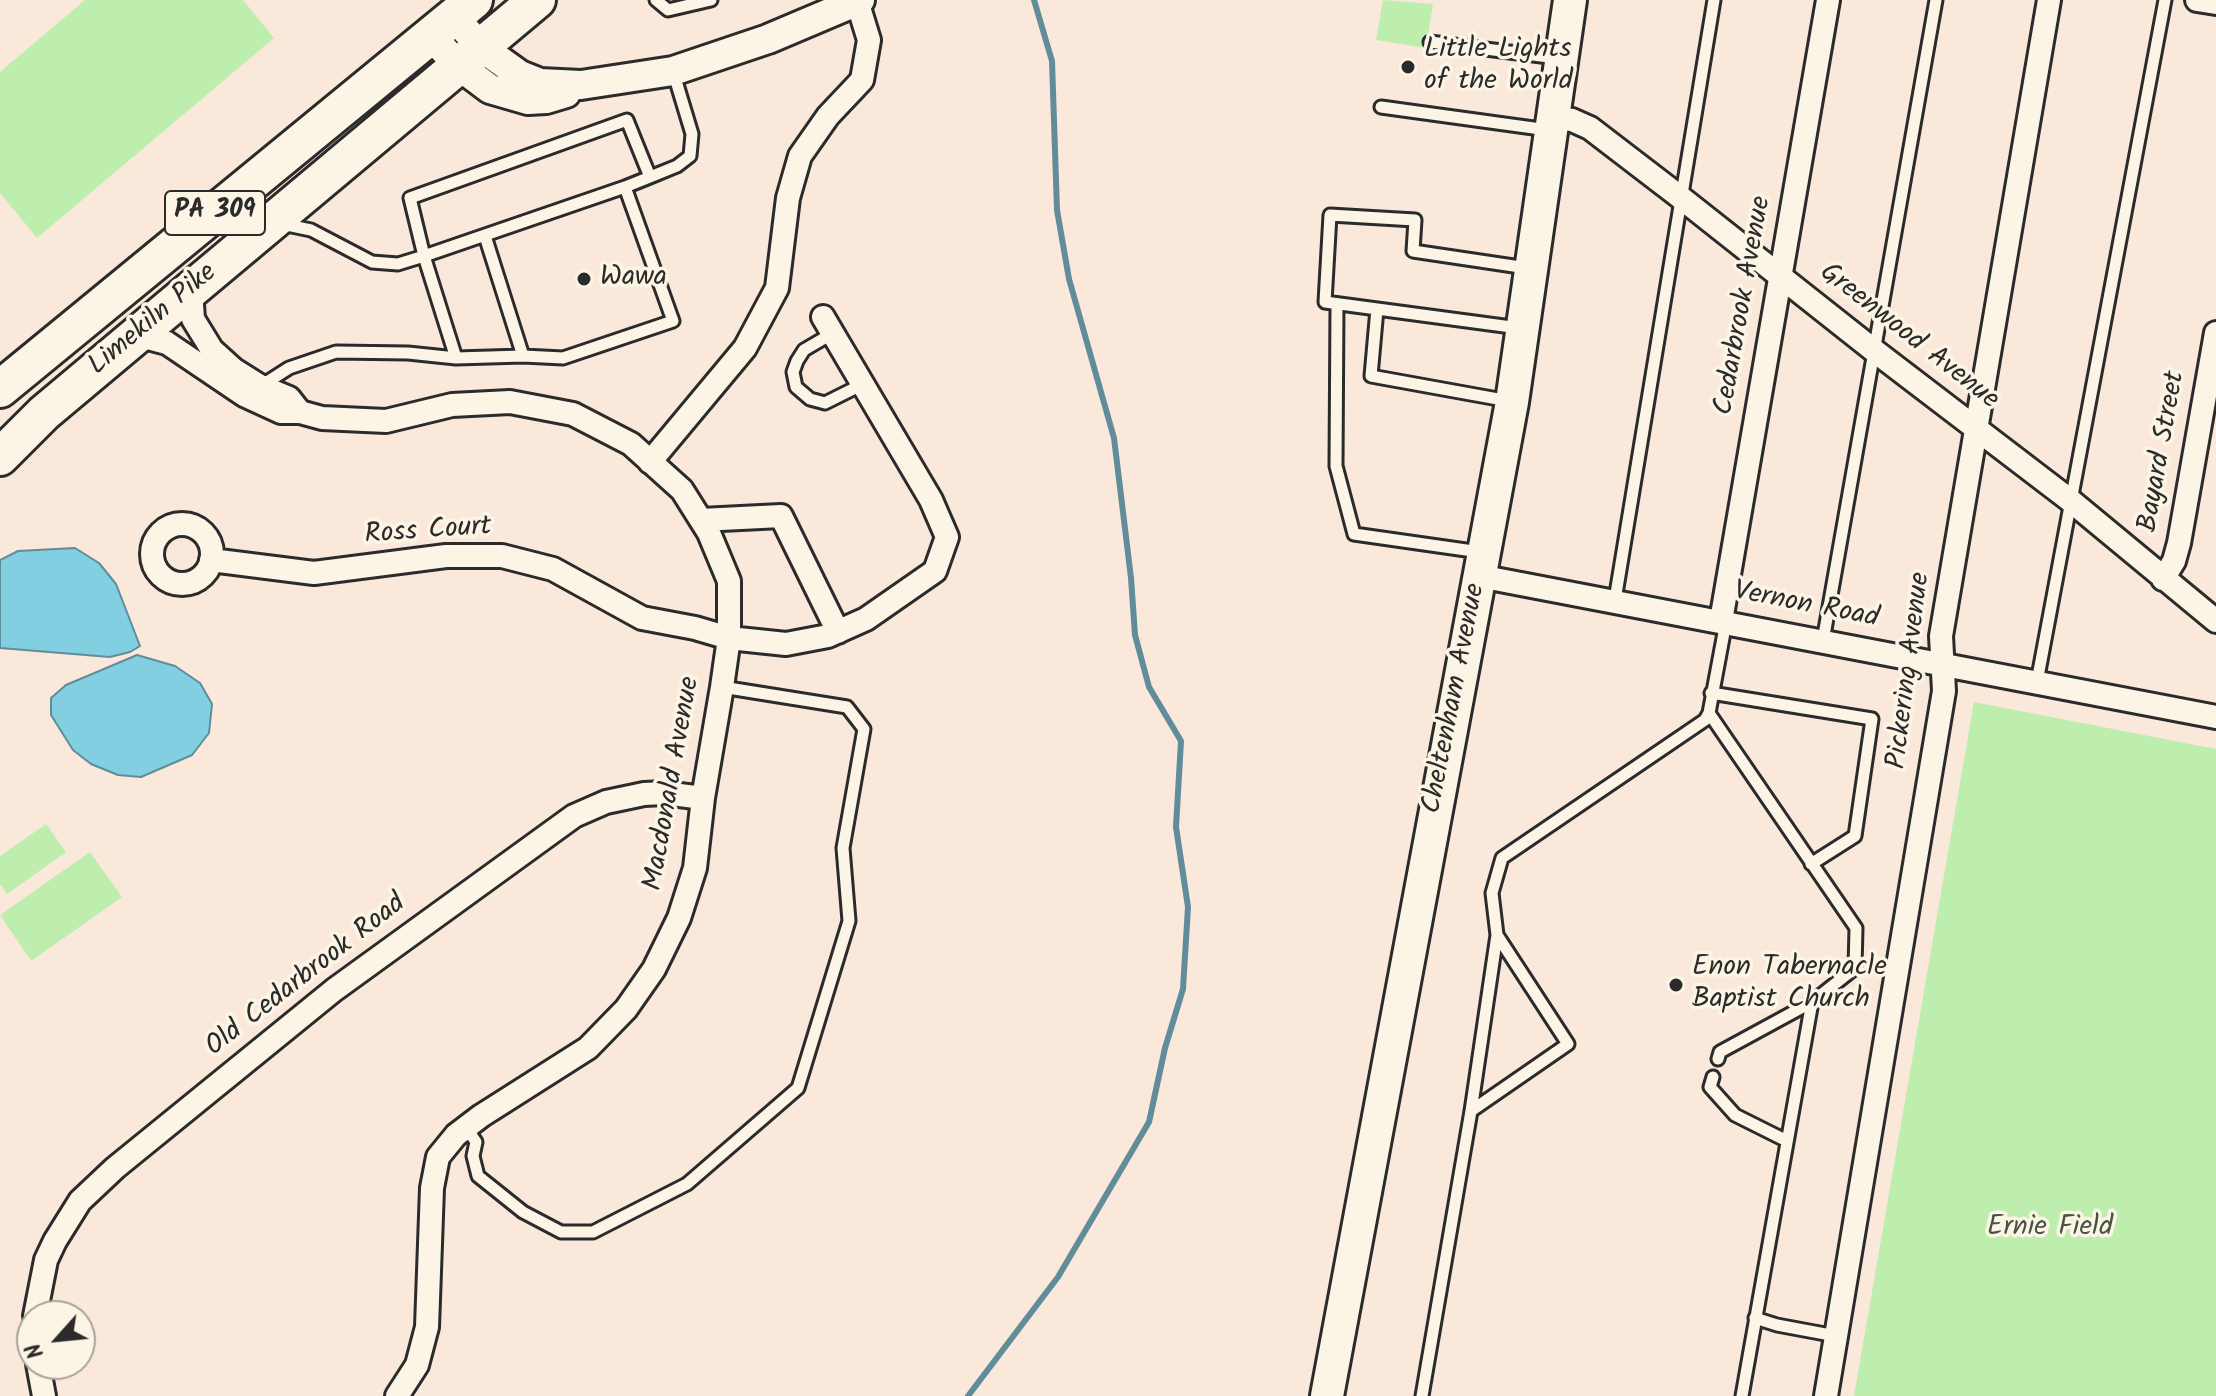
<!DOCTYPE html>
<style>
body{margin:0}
#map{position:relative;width:2216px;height:1396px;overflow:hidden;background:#fae8db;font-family:Kalam,sans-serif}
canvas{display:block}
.north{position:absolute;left:16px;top:1300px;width:80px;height:80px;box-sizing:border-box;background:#fcf5e5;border:2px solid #a8a49b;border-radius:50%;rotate:243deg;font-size:22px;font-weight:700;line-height:32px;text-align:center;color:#2b2b2b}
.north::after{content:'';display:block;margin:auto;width:28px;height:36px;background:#2b2b2b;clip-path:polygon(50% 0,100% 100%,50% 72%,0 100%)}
</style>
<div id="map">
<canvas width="2216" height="1396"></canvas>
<div class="north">N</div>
</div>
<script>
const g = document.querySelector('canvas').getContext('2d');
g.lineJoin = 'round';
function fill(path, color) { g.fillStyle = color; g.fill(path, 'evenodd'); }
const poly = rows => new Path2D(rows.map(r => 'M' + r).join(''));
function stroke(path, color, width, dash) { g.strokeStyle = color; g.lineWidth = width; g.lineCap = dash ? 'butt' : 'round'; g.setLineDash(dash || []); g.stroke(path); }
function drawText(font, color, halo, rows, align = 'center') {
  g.font = font + ' Kalam,sans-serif'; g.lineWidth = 7; g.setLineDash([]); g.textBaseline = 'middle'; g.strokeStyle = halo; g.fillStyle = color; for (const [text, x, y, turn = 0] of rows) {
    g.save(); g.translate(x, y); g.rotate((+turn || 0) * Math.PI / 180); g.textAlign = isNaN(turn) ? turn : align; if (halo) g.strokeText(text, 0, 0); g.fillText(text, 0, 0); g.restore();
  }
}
fill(poly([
 [85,0,243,0,274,38,37,238,0,193,0,72],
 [1383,0,1433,4,1426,48,1376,40],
 [1974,702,2216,749,2216,1396,1854,1396],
 [46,824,66,852,7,894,0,884,0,856],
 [90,852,122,897,31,961,0,915]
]), '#bdeeae');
const water = poly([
 [75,548,99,563,116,584,140,646,130,652,110,657,0,648,0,560,18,551,75,548],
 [137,655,175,666,200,683,212,704,209,733,192,755,141,777,118,775,91,764,73,750,51,715,51,698,66,685,137,655]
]);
fill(water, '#83cfe2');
stroke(water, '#608d99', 2);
stroke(poly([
 [968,1396,1058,1277,1149,1122,1165,1048,1183,989,1188,907,1176,827,1181,741,1149,687,1135,635,1131,578,1114,438,1069,279,1057,210,1052,61,1034,0]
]), '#608d99', 6);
const service = poly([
 [656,0,668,10,711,0],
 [1430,42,1557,58],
 [1381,107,1548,130],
 [650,177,627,120,410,198,424,256,625,187,650,177,677,166,690,156,692,134,673,71],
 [282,224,311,230,372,262,398,264,424,256,456,358,523,356,485,236],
 [1337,304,1336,466,1354,534,1480,552],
 [1377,309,1371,376,1509,401],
 [1519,328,1325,302,1330,215,1415,220,1413,251,1527,268],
 [833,333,804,350,797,361,793,372,796,387,810,399,825,403,863,384],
 [523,356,563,358,673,321,625,187],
 [261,386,289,368,336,352,408,353,456,358],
 [1615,600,1714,0],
 [1823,641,1936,0],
 [2037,682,2165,0],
 [1711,693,1872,719,1855,836,1811,864],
 [1709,713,1856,928,1855,968,1812,1002,1720,1052,1718,1059],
 [1713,1077,1710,1087,1735,1115,1785,1140],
 [1471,1111,1568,1044,1497,935],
 [466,1127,476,1142,473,1156,478,1176,523,1212,561,1232,593,1232,687,1184,798,1088,849,921,843,848,864,729,847,707,722,687],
 [1755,1318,1777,1325,1836,1336],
 [1422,1396,1471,1111,1497,935,1492,893,1502,858,1705,720,1709,713,1726,622],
 [1742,1396,1812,1002]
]);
const minor = poly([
 [2197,0,2216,3],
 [1555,118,1572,120,1590,128,1680,197,1876,352,2071,501,2216,621],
 [191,290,193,319,212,350,233,369,260,386,289,398,300,412],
 [137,335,167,343,244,395,281,412,300,412,322,418,386,421,452,405,510,402,573,414,631,444,682,490,709,533,729,581,729,638,722,687,703,798,695,868,679,918,654,969,626,1009,588,1048,481,1116,456,1135,438,1157,432,1188,427,1327,417,1365,397,1396],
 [650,462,745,348,777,288,788,198,800,156,828,116,862,80,869,40,857,1],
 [701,520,781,516,838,632],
 '152 554a30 30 0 1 1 60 0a30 30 0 1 1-60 0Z',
 [211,560,314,573,446,556,502,556,553,569,642,618,695,628,729,638,786,644,828,636,866,619,935,571,947,537,931,500,823,317],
 [1479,576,2216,717],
 [2163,579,2174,561,2179,543,2216,333],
 [1721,621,1828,0],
 [35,1316,46,1260,55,1241,80,1201,115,1168,334,990,574,816,606,802,644,794,664,793,703,798],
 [38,1364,44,1396],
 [1826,1396,1944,691,1941,636,2049,0]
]);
const tertiary = poly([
 [454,17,481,47,520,75,540,83,581,85,673,71,768,39,860,0],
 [431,36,458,65,490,89,528,100,546,99,566,93]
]);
const secondary = poly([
 [1327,1396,1512,402,1570,0]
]);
const trunk = poly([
 [0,389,474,0],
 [0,457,44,413,137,335,537,0]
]);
stroke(service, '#2b2b2b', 17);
stroke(minor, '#2b2b2b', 28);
stroke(tertiary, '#2b2b2b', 34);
stroke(secondary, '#2b2b2b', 38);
stroke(trunk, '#2b2b2b', 42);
stroke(service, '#fcf5e5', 11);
stroke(minor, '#fcf5e5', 22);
stroke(tertiary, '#fcf5e5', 28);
stroke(secondary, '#fcf5e5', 32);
stroke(trunk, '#fcf5e5', 36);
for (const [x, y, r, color] of [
 [1408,67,8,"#2b2b2b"],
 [584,279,8,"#2b2b2b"],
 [1676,985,8,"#2b2b2b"]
]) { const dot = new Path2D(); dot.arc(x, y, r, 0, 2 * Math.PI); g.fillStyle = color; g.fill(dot); stroke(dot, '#fcf5e5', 3); }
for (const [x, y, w] of [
 [215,213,100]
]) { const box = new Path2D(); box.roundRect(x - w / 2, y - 22, w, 44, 6); g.fillStyle = '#fcf5e5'; g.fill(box); stroke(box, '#2b2b2b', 2); }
drawText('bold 26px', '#2b2b2b', null, [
 ["PA 309",215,213]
]);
drawText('28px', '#2b2b2b', '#fcf5e5', [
 ["Little Lights",1424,51],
 ["of the World",1424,83],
 ["Wawa",600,279],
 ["Enon Tabernacle",1692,969],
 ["Baptist Church",1692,1001]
], 'left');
drawText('28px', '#2b2b2b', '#fcf5e5', [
 ["Cedarbrook Avenue",1745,306,-80],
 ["Limekiln Pike",154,321,-40],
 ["Greenwood Avenue",1908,338,38],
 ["Bayard Street",2164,452,-80],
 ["Ross Court",428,533,-4],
 ["Vernon Road",1806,607,11],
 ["Pickering Avenue",1911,671,-83],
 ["Cheltenham Avenue",1456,699,-79],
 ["Macdonald Avenue",674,784,-80],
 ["Old Cedarbrook Road",307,977,-38]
]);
drawText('28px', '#485245', '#fcf5e5', [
 ["Ernie Field",2050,1229]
]);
</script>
